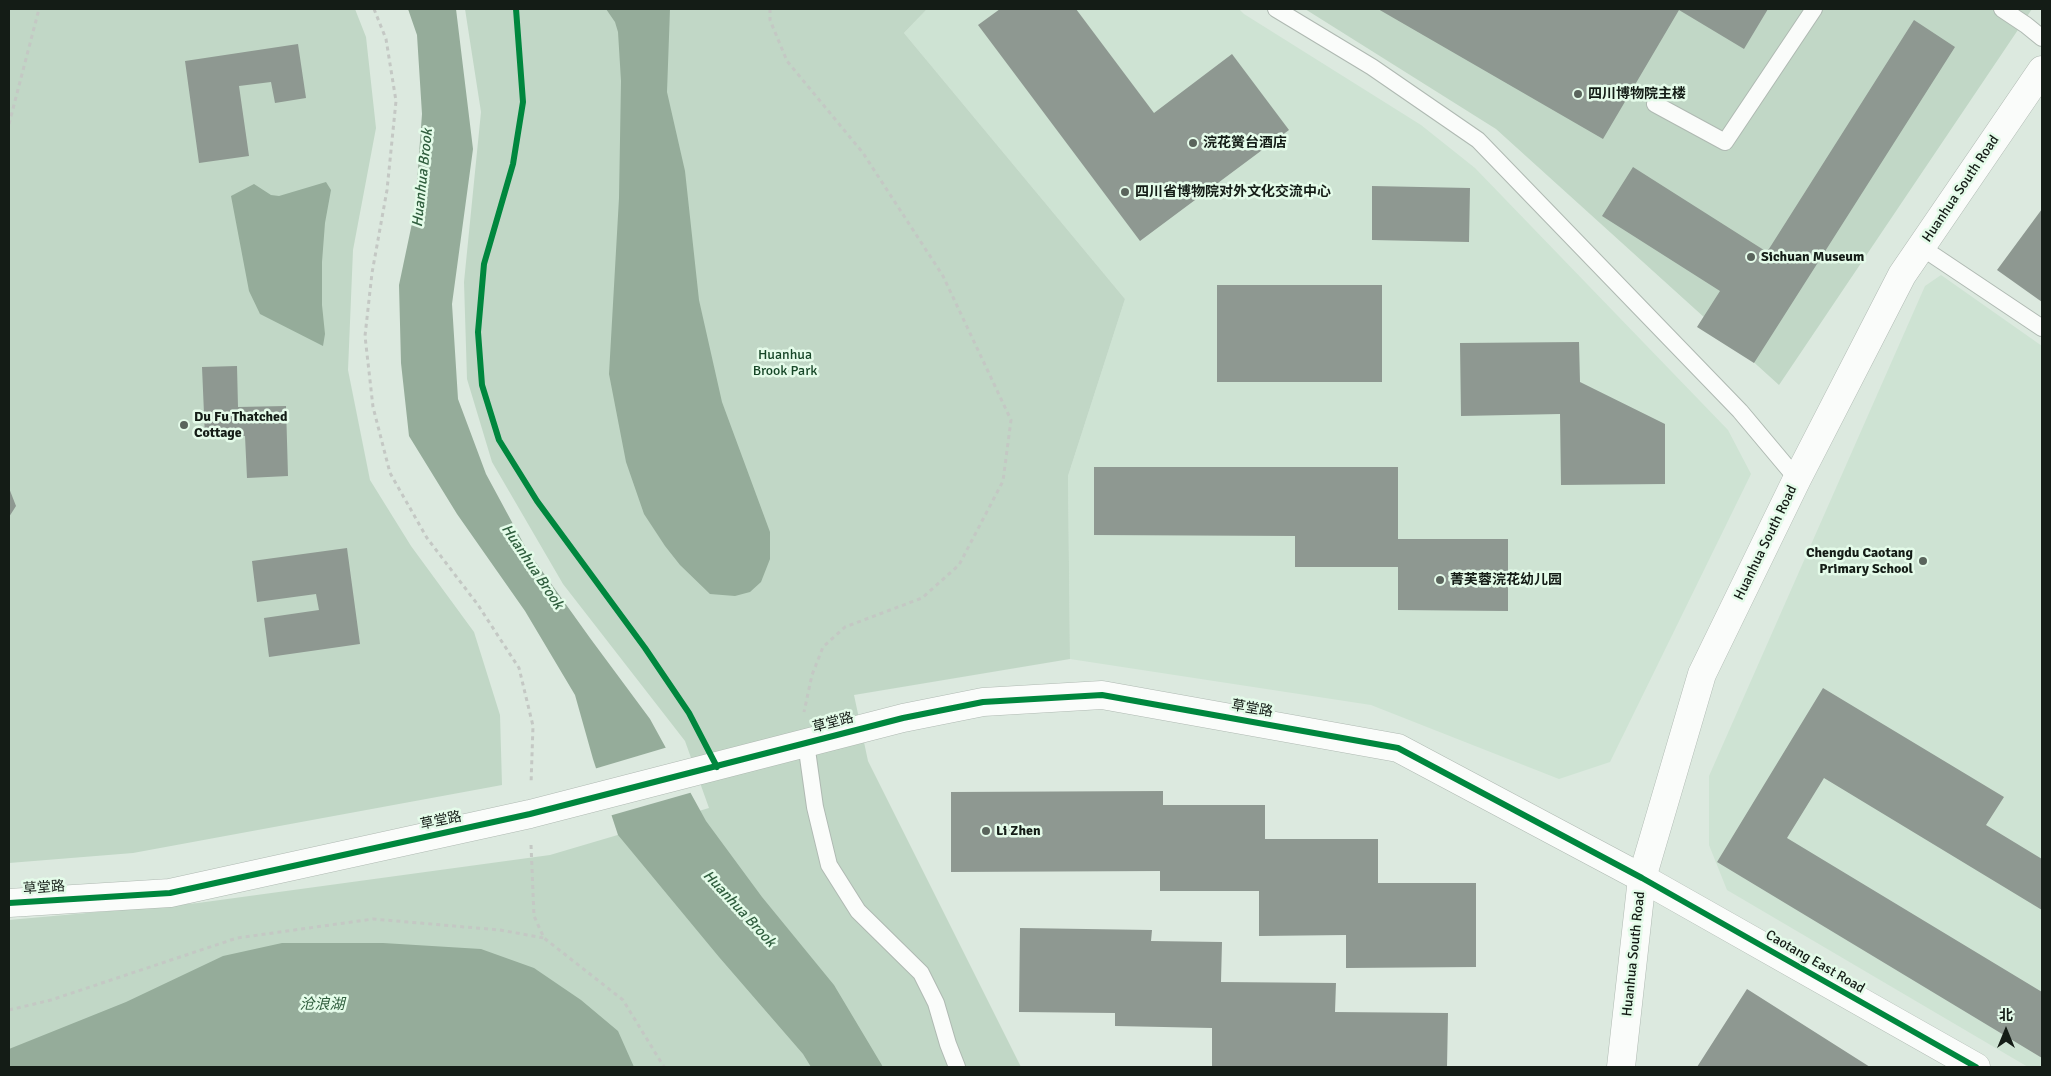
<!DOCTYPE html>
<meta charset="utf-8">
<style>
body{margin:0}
#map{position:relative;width:2051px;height:1076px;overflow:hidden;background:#dce9df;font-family:Signika,"Noto Sans SC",sans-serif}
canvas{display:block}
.frame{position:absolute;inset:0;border:10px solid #141c16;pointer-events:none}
.north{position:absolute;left:1981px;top:1006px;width:50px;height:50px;-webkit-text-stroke:4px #e4fbe9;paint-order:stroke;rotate:0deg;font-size:14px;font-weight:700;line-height:20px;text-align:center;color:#141c16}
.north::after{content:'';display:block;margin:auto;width:18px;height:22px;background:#141c16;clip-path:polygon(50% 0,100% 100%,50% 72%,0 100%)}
</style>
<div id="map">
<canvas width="2051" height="1076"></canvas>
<div class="frame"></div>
<div class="north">北</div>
</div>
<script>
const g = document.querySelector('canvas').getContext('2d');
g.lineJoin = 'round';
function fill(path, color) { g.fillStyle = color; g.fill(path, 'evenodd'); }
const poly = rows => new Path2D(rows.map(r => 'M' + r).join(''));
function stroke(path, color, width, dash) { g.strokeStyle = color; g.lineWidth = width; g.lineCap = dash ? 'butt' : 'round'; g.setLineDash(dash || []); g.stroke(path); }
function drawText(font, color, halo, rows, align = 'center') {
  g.font = font + ' Signika,"Noto Sans SC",sans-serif'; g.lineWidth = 5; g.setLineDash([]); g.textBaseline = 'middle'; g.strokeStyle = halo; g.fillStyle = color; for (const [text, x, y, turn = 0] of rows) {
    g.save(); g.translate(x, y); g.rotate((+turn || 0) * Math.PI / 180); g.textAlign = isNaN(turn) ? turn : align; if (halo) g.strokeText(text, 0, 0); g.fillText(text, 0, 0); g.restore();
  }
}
fill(poly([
 [927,9,1239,9,1244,14,1421,125,1475,168,1728,430,1751,474,1610,762,1559,779,1371,705,1070,659,1068,476,1125,299,904,33],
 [1941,275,2042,346,2042,1067,2028,1067,1727,890,1709,845,1709,776,1925,286]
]), '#cee3d3');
fill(poly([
 [9,9,355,9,366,37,376,128,353,250,348,370,370,480,411,546,474,632,500,715,502,785,133,853,9,863],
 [465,9,927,9,904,33,1125,299,1068,476,1070,659,854,695,868,761,1021,1067,9,1067,9,920,198,903,550,855,709,808,685,741,563,584,492,462,467,379,464,282,481,112],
 [1305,9,2032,9,1779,385,1496,129]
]), '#c1d7c6');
fill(poly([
 [408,9,456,9,473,149,452,304,458,399,486,474,527,550,590,638,650,719,706,821,762,897,834,985,883,1067,811,1067,803,1054,719,957,618,835,593,759,575,695,525,611,457,514,409,436,401,363,399,285,415,209,422,114,417,35],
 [606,9,670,9,667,92,685,171,699,300,722,402,770,532,770,559,761,582,750,592,735,596,710,594,680,565,665,546,644,514,626,462,609,374,619,198,621,81,618,32,615,22],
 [326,182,331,190,325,223,322,262,322,305,325,334,323,346,260,314,249,291,231,196,254,184,271,195,279,196],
 [282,943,383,943,481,949,534,968,581,1000,618,1031,634,1067,9,1067,9,1049,126,1002,223,956]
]), '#95ac9a');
fill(poly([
 [668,747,693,792,609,816,594,769]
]), '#dce9df');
fill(poly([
 [1000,9,1076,9,1154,113,1232,54,1289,130,1140,241,978,25],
 [1378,9,1768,9,1744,49,1679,10,1603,139],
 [1914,20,1955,47,1754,363,1697,327,1720,291,1602,216,1633,167,1767,252],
 [298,44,306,98,275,103,271,82,239,86,249,156,199,163,185,61],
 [1372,186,1470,188,1469,242,1372,240],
 [2042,209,2042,302,1997,270],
 [1217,285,1382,285,1382,382,1217,382],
 [1579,342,1580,382,1665,424,1665,484,1561,485,1560,414,1461,416,1460,343],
 [237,366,238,407,286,406,288,476,247,478,245,436,205,437,202,367],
 [1094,467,1398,467,1398,539,1508,539,1508,611,1398,610,1398,567,1295,567,1295,536,1094,535],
 [9,488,16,506,9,517],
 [347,548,360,644,269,657,264,618,319,610,316,594,257,602,252,561],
 [1823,688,2004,797,1986,825,2042,859,2042,910,1824,778,1787,838,2042,992,2042,1058,1717,862],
 [1163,791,1163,805,1265,805,1265,839,1378,839,1378,883,1476,883,1476,967,1346,968,1346,935,1259,936,1259,891,1160,891,1160,871,951,872,951,792],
 [1020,928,1152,930,1151,941,1222,942,1221,982,1336,983,1335,1012,1448,1013,1447,1067,1212,1067,1212,1028,1115,1026,1115,1013,1019,1012],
 [1747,989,1870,1067,1697,1067]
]), '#8e9891');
const service = poly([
 [1276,9,1372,67,1478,140,1740,411,1797,479],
 [2002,9,2026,25,2042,38],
 [1655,104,1725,142,1814,9],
 [1921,247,2042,328],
 [806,743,815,807,829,865,858,911,921,973,936,1003,948,1044,957,1067]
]);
const minor = poly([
 [9,903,170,893,530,814,903,718,983,702,1102,695,1398,748,1642,878,1976,1067]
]);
const tertiary = poly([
 [1621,1067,1642,878,1702,674,1797,479,1902,275,2042,70]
]);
stroke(service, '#afb9b2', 18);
stroke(minor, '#afb9b2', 29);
stroke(tertiary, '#afb9b2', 29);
stroke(poly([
 [374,9,386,39,396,101,387,190,372,273,365,336,373,407,390,473,427,538,478,605,519,668,533,726,531,784],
 [516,9,523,102,513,164,484,264,478,332,482,385,499,440,537,501,645,648,689,713,703,739],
 [770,9,770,20,787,61,863,153,943,276,1011,420,1003,481,959,565,922,598,845,627,823,647,812,675,804,712],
 [9,124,39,9],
 [531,845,534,916,544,938,623,1000,664,1067],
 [9,1010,51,1000,237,938,373,919,500,930,544,938]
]), '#c4c8c4', 3, [4, 4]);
stroke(service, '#fafcfa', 16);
stroke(minor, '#fafcfa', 28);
stroke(tertiary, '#fafcfa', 28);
stroke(poly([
 [516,9,523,102,513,164,484,264,478,332,482,385,499,440,537,501,645,648,689,713,717,767],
 [9,903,170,893,530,814,903,718,983,702,1102,695,1398,748,1642,878,1976,1067]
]), '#00873e', 6);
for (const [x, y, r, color] of [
 [1578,94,5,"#5a645c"],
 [1193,143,5,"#5a645c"],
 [1125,192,5,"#5a645c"],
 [1751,257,5,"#5a645c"],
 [184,425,5,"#5a645c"],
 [1923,561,5,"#5a645c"],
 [1440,580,5,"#5a645c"],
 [986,831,5,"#5a645c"]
]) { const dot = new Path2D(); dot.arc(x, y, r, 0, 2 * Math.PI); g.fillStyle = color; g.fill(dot); stroke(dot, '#e4fbe9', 2); }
drawText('bold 14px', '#141c16', '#e4fbe9', [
 ["四川博物院主楼",1588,94],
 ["浣花黉台酒店",1203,143],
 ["四川省博物院对外文化交流中心",1135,192],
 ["Sichuan Museum",1761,257],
 ["Du Fu Thatched",194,417],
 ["Cottage",194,433],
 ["Chengdu Caotang",1913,553,"right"],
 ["Primary School",1913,569,"right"],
 ["菁芙蓉浣花幼儿园",1450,580],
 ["Li Zhen",996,831]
], 'left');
drawText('14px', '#141c16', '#e4fbe9', [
 ["Huanhua South Road",1961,189,-56],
 ["Huanhua South Road",1766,543,-64],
 ["草堂路",1252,709,10],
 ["草堂路",833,723,-15],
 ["草堂路",441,821,-12],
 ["草堂路",44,888,-4],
 ["Huanhua South Road",1634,954,-84],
 ["Caotang East Road",1815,962,30]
]);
drawText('14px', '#164627', '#e4fbe9', [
 ["Huanhua",785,355],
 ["Brook Park",785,371]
]);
drawText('italic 15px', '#305e3e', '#e4fbe9', [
 ["Huanhua Brook",423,178,-84],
 ["Huanhua Brook",532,567,56],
 ["Huanhua Brook",739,909,47],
 ["沧浪湖",322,1005]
]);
</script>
